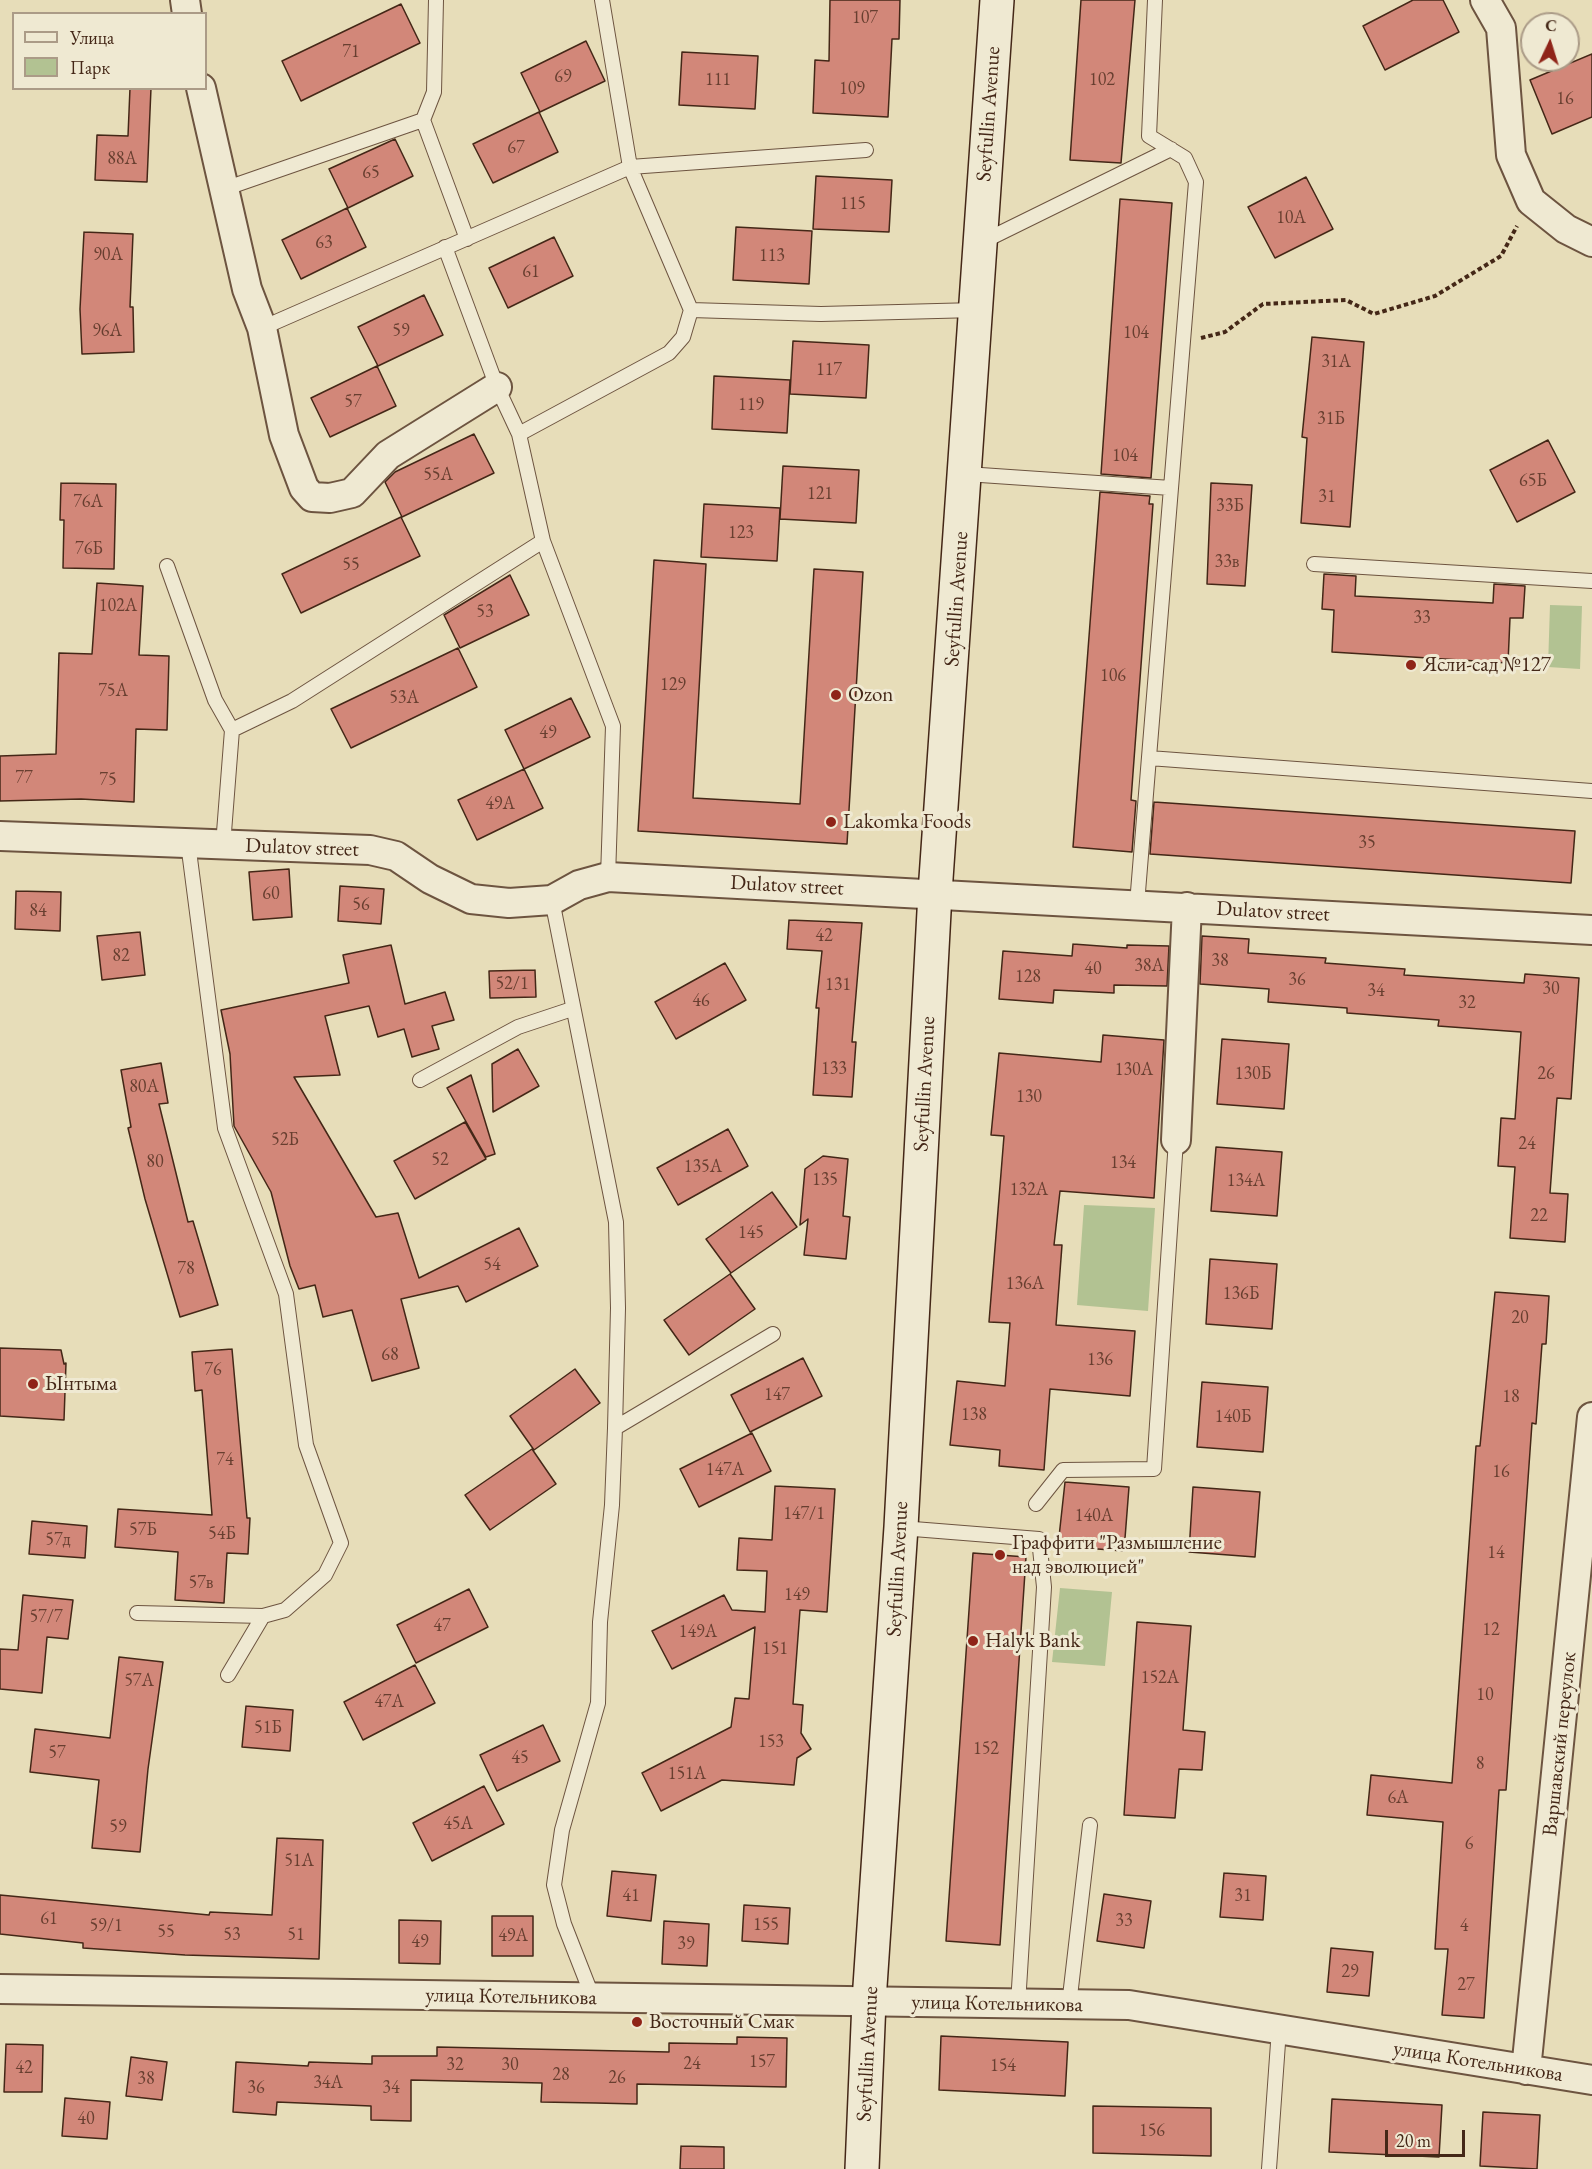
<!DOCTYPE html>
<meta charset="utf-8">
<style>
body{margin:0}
#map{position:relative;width:1592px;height:2169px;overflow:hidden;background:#e7ddb9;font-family:"EB Garamond",serif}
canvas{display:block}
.legend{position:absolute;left:12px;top:12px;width:195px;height:78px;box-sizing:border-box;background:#efe9d2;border:2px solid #ab9b87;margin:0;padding:8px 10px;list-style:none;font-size:18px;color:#442717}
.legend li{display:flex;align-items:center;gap:12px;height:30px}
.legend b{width:30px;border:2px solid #ab9b87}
.north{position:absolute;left:1520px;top:12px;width:60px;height:60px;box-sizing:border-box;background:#efe9d2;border:2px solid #ab9b87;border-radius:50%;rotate:4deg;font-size:16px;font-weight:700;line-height:24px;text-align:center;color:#442717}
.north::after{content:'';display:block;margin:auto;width:21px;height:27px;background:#8f2418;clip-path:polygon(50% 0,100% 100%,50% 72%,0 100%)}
.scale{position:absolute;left:1385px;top:2130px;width:80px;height:27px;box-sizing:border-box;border:3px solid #442717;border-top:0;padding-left:8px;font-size:18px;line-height:21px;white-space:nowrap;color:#442717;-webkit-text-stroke:4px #efe9d2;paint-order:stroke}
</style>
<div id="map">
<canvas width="1592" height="2169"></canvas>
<ul class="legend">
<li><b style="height:8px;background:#efe9d2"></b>Улица</li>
<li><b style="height:16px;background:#b2c292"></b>Парк</li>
</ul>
<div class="north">С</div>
<div class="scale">20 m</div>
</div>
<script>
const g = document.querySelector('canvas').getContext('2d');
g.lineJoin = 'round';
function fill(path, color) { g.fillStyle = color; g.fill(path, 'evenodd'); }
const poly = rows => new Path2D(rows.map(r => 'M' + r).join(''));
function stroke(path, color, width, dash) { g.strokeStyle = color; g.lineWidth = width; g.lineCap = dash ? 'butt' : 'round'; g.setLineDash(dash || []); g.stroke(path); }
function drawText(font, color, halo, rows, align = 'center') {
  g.font = font + ' "EB Garamond",serif'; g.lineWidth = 6; g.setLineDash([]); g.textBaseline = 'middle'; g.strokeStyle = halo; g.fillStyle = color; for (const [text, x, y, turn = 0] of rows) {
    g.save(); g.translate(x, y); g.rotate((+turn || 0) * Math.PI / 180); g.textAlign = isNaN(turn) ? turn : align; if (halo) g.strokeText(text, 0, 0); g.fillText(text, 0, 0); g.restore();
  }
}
fill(poly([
 [1550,605,1582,606,1580,669,1548,667],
 [1084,1205,1155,1208,1148,1311,1077,1305],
 [1060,1588,1112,1592,1105,1666,1052,1662]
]), '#b2c292');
const building = poly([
 [830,0,900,0,899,39,892,39,888,117,813,113,815,60,829,61,830,0],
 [1081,0,1135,0,1121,163,1070,160,1081,0],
 [1413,0,1443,0,1459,32,1385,70,1363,26,1413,0],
 [401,4,420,43,301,101,282,61,401,4],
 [586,41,605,81,540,112,521,73,586,41],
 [682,52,758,56,755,109,679,105,682,52],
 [1592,54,1592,117,1552,134,1530,80,1592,54],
 [130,88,151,88,147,182,95,180,97,135,128,136,130,88],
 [539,112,558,152,493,183,473,144,539,112],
 [395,139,413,176,348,208,329,169,395,139],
 [816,176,892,180,889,232,813,229,816,176],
 [1306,177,1333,229,1275,258,1248,207,1306,177],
 [1120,199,1172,203,1151,478,1101,474,1120,199],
 [347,208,366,247,301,279,282,240,347,208],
 [736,227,812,231,809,284,733,280,736,227],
 [84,232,133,234,130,307,133,307,134,352,82,354,80,309,84,232],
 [554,237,573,276,508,308,489,268,554,237],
 [424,295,443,335,378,366,358,327,424,295],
 [1312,337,1364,342,1350,527,1301,523,1307,438,1302,437,1312,337],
 [793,341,869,345,866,398,790,394,793,341],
 [377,366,396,406,330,437,311,398,377,366],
 [714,376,790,380,787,433,712,429,714,376],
 [474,434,494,473,402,517,385,482,395,472,474,434],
 [1548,440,1575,492,1517,522,1490,470,1548,440],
 [783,466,859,470,856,523,780,519,783,466],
 [61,483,116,484,114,569,63,568,64,520,60,520,61,483],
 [1211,483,1252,485,1245,586,1207,584,1211,483],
 [1100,492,1150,496,1149,504,1153,504,1131,800,1136,801,1132,852,1073,847,1100,492],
 [704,504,780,508,777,561,701,557,704,504],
 [401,517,420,556,301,613,282,574,401,517],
 [654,560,706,564,693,798,800,804,814,569,863,572,847,844,638,831,654,560],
 [1324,574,1356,576,1355,596,1493,603,1494,584,1525,586,1523,618,1510,618,1508,663,1332,652,1334,610,1322,609,1324,574],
 [510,575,529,615,460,648,444,615,510,575],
 [97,583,143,586,139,655,169,656,167,730,136,729,134,802,81,799,0,801,0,756,56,754,59,653,92,654,97,583],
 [458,648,477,687,351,748,331,709,458,648],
 [571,698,590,737,524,769,505,730,571,698],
 [524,769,543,808,477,840,458,800,524,769],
 [1154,802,1575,831,1571,883,1150,854,1154,802],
 [289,869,292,917,253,920,249,872,289,869],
 [340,886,384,889,381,924,338,921,340,886],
 [16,891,61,892,60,931,15,929,16,891],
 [789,920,862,923,852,1042,856,1042,852,1097,813,1095,819,1008,816,1008,822,951,787,949,789,920],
 [140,932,145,975,102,980,97,936,140,932],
 [1202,936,1249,939,1248,953,1326,958,1325,963,1405,969,1404,975,1524,983,1525,974,1579,978,1571,1099,1557,1098,1550,1193,1568,1194,1565,1242,1510,1238,1515,1167,1498,1166,1501,1118,1515,1119,1521,1032,1438,1026,1439,1020,1347,1013,1347,1008,1268,1002,1269,989,1200,984,1202,936],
 [1073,944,1127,948,1127,945,1169,946,1167,986,1114,985,1114,993,1054,990,1053,1003,999,999,1003,951,1072,956,1073,944],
 [391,945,405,1004,445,992,454,1020,432,1026,439,1049,412,1057,404,1029,378,1037,369,1006,325,1016,340,1075,294,1077,376,1217,398,1213,419,1278,519,1228,538,1266,466,1302,458,1286,401,1299,419,1368,372,1381,352,1310,323,1317,315,1285,299,1289,290,1266,271,1192,234,1126,230,1054,221,1010,349,983,343,955,391,945],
 [725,963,746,1000,676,1039,655,1002,725,963],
 [535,970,536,997,490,998,489,971,535,970],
 [1103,1035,1164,1040,1154,1198,1060,1191,1054,1245,1062,1245,1056,1325,1135,1331,1130,1396,1050,1389,1044,1470,999,1466,1000,1450,950,1445,957,1381,1005,1386,1010,1323,989,1322,1004,1136,991,1135,999,1053,1101,1062,1103,1035],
 [1222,1039,1289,1044,1284,1109,1217,1104,1222,1039],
 [518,1049,539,1086,493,1112,492,1064,518,1049],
 [161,1063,168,1103,159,1104,188,1222,193,1221,218,1305,180,1317,145,1199,128,1128,131,1127,121,1070,161,1063],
 [471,1075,495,1154,486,1157,447,1088,471,1075],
 [465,1122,486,1159,415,1199,394,1161,465,1122],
 [728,1129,748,1166,678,1205,657,1168,728,1129],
 [1216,1147,1282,1152,1277,1216,1211,1211,1216,1147],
 [823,1156,848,1159,843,1216,850,1217,846,1259,804,1255,808,1219,800,1225,805,1169,823,1156],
 [772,1192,797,1227,731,1273,706,1239,772,1192],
 [1210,1259,1277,1264,1272,1329,1206,1324,1210,1259],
 [730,1274,755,1309,689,1355,664,1320,730,1274],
 [1495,1292,1549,1296,1546,1344,1542,1344,1536,1424,1532,1423,1506,1790,1499,1790,1484,2018,1442,2015,1448,1949,1435,1949,1443,1822,1367,1815,1371,1775,1452,1783,1476,1446,1480,1446,1495,1292],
 [0,1348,61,1350,64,1364,66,1363,64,1420,0,1416,0,1348],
 [232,1349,247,1518,250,1518,248,1554,227,1553,224,1603,175,1600,178,1552,115,1547,118,1509,212,1515,202,1390,195,1391,192,1352,232,1349],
 [803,1358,822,1396,750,1432,731,1395,803,1358],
 [575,1369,600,1403,534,1450,510,1416,575,1369],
 [1202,1382,1268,1387,1263,1452,1197,1447,1202,1382],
 [752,1433,771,1471,699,1507,680,1469,752,1433],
 [532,1449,556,1484,490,1530,465,1495,532,1449],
 [1065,1482,1129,1487,1124,1551,1058,1546,1065,1482],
 [775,1486,835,1489,827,1612,800,1610,793,1704,803,1705,801,1733,811,1749,797,1758,794,1785,722,1780,661,1811,642,1773,731,1727,735,1698,749,1699,755,1627,672,1669,652,1631,724,1595,732,1610,765,1612,767,1571,737,1570,739,1538,772,1540,775,1486],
 [1193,1487,1260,1492,1255,1557,1189,1552,1193,1487],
 [32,1521,87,1526,85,1558,29,1554,32,1521],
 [973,1553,1026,1557,1000,1945,946,1941,973,1553],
 [469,1589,488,1627,416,1663,397,1625,469,1589],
 [23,1595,73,1600,68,1639,47,1637,42,1693,0,1689,0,1649,18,1650,23,1595],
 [1137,1622,1191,1626,1183,1730,1205,1732,1202,1770,1179,1769,1175,1818,1124,1815,1137,1622],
 [119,1657,163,1662,148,1769,140,1852,92,1848,99,1780,30,1772,35,1729,110,1738,119,1657],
 [415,1665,435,1703,363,1740,344,1702,415,1665],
 [246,1706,293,1710,290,1751,242,1747,246,1706],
 [543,1725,560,1761,497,1791,480,1755,543,1725],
 [484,1786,504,1824,432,1861,413,1823,484,1786],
 [277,1838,323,1840,319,1959,185,1955,83,1948,83,1943,0,1934,0,1895,209,1915,210,1912,272,1915,277,1838],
 [612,1871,656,1875,651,1921,607,1916,612,1871],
 [1224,1873,1266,1876,1263,1920,1220,1917,1224,1873],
 [1104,1894,1151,1901,1144,1948,1097,1941,1104,1894],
 [744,1905,790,1908,788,1944,742,1941,744,1905],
 [492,1916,533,1916,533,1956,492,1956,492,1916],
 [399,1920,441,1921,440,1964,399,1963,399,1920],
 [664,1921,709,1924,707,1966,662,1964,664,1921],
 [1331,1948,1373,1952,1369,1996,1327,1992,1331,1948],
 [941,2036,1068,2042,1065,2096,939,2090,941,2036],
 [737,2037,787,2038,786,2087,637,2084,637,2104,596,2103,541,2102,542,2083,411,2080,411,2121,371,2120,371,2106,277,2102,276,2115,233,2112,236,2062,308,2066,309,2062,372,2064,372,2056,437,2056,437,2047,669,2052,669,2043,737,2044,737,2037],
 [6,2044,43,2045,42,2092,4,2092,6,2044],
 [131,2057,167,2062,162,2100,126,2096,131,2057],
 [65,2098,110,2102,107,2139,62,2136,65,2098],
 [1332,2099,1442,2105,1439,2157,1329,2152,1332,2099],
 [1093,2106,1211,2108,1211,2156,1093,2153,1093,2106],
 [1483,2112,1540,2115,1537,2169,1480,2166,1483,2112],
 [681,2146,724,2147,724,2169,680,2169,681,2146]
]);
fill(building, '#d28779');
stroke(building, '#442717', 1.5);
const service = poly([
 [423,120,467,239],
 [224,189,423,120,434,92,436,0],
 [982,242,1171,149],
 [445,247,497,387,519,434,543,541,613,726,608,877],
 [691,310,821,314,976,310],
 [262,328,630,167,866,150],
 [519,434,669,353,683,337,691,310,630,167,602,0],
 [966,474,1171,488],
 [1314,564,1592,581],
 [167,566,215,700,232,730,223,845],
 [232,730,292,701,543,541],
 [1149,758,1592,791],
 [188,843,225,1128,286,1294,306,1445,341,1543,325,1575,285,1610,263,1616,228,1675],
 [552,900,616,1222,618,1308,615,1428,612,1505,600,1622,598,1703,562,1830,554,1885,564,1924,593,1998],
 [1137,904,1196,182,1185,158,1149,136,1155,0],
 [420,1080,518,1027,572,1009],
 [615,1428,773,1334],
 [1036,1504,1063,1470,1154,1469,1176,1140],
 [901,1528,1039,1539,1044,1587,1018,2004],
 [137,1613,263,1616],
 [1069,2005,1090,1825],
 [1269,2169,1279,2029]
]);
const minor = poly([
 [185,0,187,14],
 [1485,0,1501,28,1511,155,1531,201,1566,229,1592,242],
 [201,88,247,289,262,328,284,435,304,488,312,497,330,498,352,493,388,455,497,387],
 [0,836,370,850,396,856,430,879,471,899,509,903,552,900,579,885,608,877,1592,930],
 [1176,1140,1187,907],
 [0,1989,1129,2005,1592,2080],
 [1526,2070,1592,1417]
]);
const secondary = poly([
 [862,2169,869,2001,901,1527,935,893,997,0]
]);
stroke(service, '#6d5440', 16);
stroke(minor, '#6d5440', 32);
stroke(secondary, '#442717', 36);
stroke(poly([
 [1201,338,1225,332,1263,304,1346,300,1374,314,1435,296,1501,256,1517,226]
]), '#442717', 4, [4.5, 3]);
stroke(service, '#efe9d2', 14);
stroke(minor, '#efe9d2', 28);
stroke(secondary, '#efe9d2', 33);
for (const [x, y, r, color] of [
 [1411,665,6,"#8f2418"],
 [836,695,6,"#8f2418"],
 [831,822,6,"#8f2418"],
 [33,1384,6,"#8f2418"],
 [1000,1555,6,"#8f2418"],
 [973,1641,6,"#8f2418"],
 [637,2022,6,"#8f2418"]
]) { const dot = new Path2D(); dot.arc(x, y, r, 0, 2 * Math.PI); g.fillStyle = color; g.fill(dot); stroke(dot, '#efe9d2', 2); }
drawText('18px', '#683f30', null, [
 ["107",865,18],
 ["71",351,52],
 ["69",563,77],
 ["111",718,80],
 ["102",1102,80],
 ["109",852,89],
 ["16",1565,99],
 ["67",516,148],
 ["88А",122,159],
 ["65",371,173],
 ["115",853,204],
 ["10А",1291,218],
 ["63",324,243],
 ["90А",108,255],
 ["113",772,256],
 ["61",531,272],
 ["96А",107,331],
 ["59",401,331],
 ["104",1136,333],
 ["31А",1336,362],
 ["117",829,370],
 ["57",353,402],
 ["119",751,405],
 ["31Б",1331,419],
 ["104",1125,456],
 ["55А",438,475],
 ["65Б",1533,481],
 ["121",820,494],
 ["31",1327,497],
 ["76А",88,502],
 ["33Б",1230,506],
 ["123",741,533],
 ["76Б",89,549],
 ["33в",1227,562],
 ["55",351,565],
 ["102А",118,606],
 ["53",485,612],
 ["33",1422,618],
 ["106",1113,676],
 ["129",673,685],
 ["75А",113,691],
 ["53А",404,698],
 ["49",548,733],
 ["77",24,778],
 ["75",108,780],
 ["49А",500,804],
 ["35",1367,843],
 ["60",271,894],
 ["56",361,905],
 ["84",38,911],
 ["42",824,936],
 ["82",121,956],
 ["38",1220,961],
 ["38А",1149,966],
 ["40",1093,969],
 ["128",1028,977],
 ["36",1297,980],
 ["52/1",512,984],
 ["131",838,985],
 ["30",1551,989],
 ["34",1376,991],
 ["46",701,1001],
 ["32",1467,1003],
 ["133",834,1069],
 ["130А",1134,1070],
 ["130Б",1253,1074],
 ["26",1546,1074],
 ["80А",144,1087],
 ["130",1029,1097],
 ["52Б",285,1140],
 ["24",1527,1144],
 ["52",440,1160],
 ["80",155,1162],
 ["134",1123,1163],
 ["135А",703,1167],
 ["135",825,1180],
 ["134А",1246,1181],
 ["132А",1029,1190],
 ["22",1539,1216],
 ["145",751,1233],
 ["54",492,1265],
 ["78",186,1269],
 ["136А",1025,1284],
 ["136Б",1241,1294],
 ["20",1520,1318],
 ["68",390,1355],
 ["136",1100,1360],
 ["76",213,1370],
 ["147",777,1395],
 ["18",1511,1397],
 ["138",974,1415],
 ["140Б",1233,1417],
 ["74",225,1460],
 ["147А",725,1470],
 ["16",1501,1472],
 ["147/1",804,1514],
 ["140А",1094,1516],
 ["57Б",143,1530],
 ["54Б",222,1534],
 ["57д",58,1540],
 ["14",1496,1553],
 ["57в",201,1583],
 ["149",797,1595],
 ["57/7",46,1617],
 ["47",442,1626],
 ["12",1491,1630],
 ["149А",698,1632],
 ["151",775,1649],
 ["152А",1160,1678],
 ["57А",139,1681],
 ["10",1485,1695],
 ["47А",389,1702],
 ["51Б",268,1728],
 ["153",771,1742],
 ["152",986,1749],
 ["57",57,1753],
 ["45",520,1758],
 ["8",1480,1764],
 ["151А",687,1774],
 ["6А",1398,1798],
 ["45А",458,1824],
 ["59",118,1827],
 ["6",1469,1844],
 ["51А",299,1861],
 ["41",631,1896],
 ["31",1243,1896],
 ["61",49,1919],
 ["33",1124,1921],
 ["155",766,1925],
 ["59/1",106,1926],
 ["4",1464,1926],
 ["55",166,1932],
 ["53",232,1935],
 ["51",296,1935],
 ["49А",513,1936],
 ["49",420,1942],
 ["39",686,1944],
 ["29",1350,1972],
 ["27",1466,1985],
 ["157",762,2062],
 ["24",692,2064],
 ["32",455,2065],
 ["30",510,2065],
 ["154",1003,2066],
 ["42",24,2068],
 ["28",561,2075],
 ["26",617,2078],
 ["38",146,2079],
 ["34А",328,2083],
 ["36",256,2088],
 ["34",391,2088],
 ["40",86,2119],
 ["156",1152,2131]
]);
drawText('21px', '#442717', '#efe9d2', [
 ["Seyfullin Avenue",989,114,-86],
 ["Seyfullin Avenue",957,599,-86],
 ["Dulatov street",302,848,2],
 ["Dulatov street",787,886,3],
 ["Dulatov street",1273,912,3],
 ["Seyfullin Avenue",925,1084,-87],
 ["Seyfullin Avenue",898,1569,-87],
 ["Варшавский переулок",1560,1744,-84],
 ["улица Котельникова",511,1997,1],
 ["улица Котельникова",997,2004,1],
 ["Seyfullin Avenue",868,2054,-87],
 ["улица Котельникова",1478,2062,9]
]);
drawText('21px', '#442717', '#efe9d2', [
 ["Ясли-сад №127",1423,665],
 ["Ozon",848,695],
 ["Lakomka Foods",843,822],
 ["Ынтыма",45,1384],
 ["Граффити \"Размышление",1012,1543],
 ["над эволюцией\"",1012,1567],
 ["Halyk Bank",985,1641],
 ["Восточный Смак",649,2022]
], 'left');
</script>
